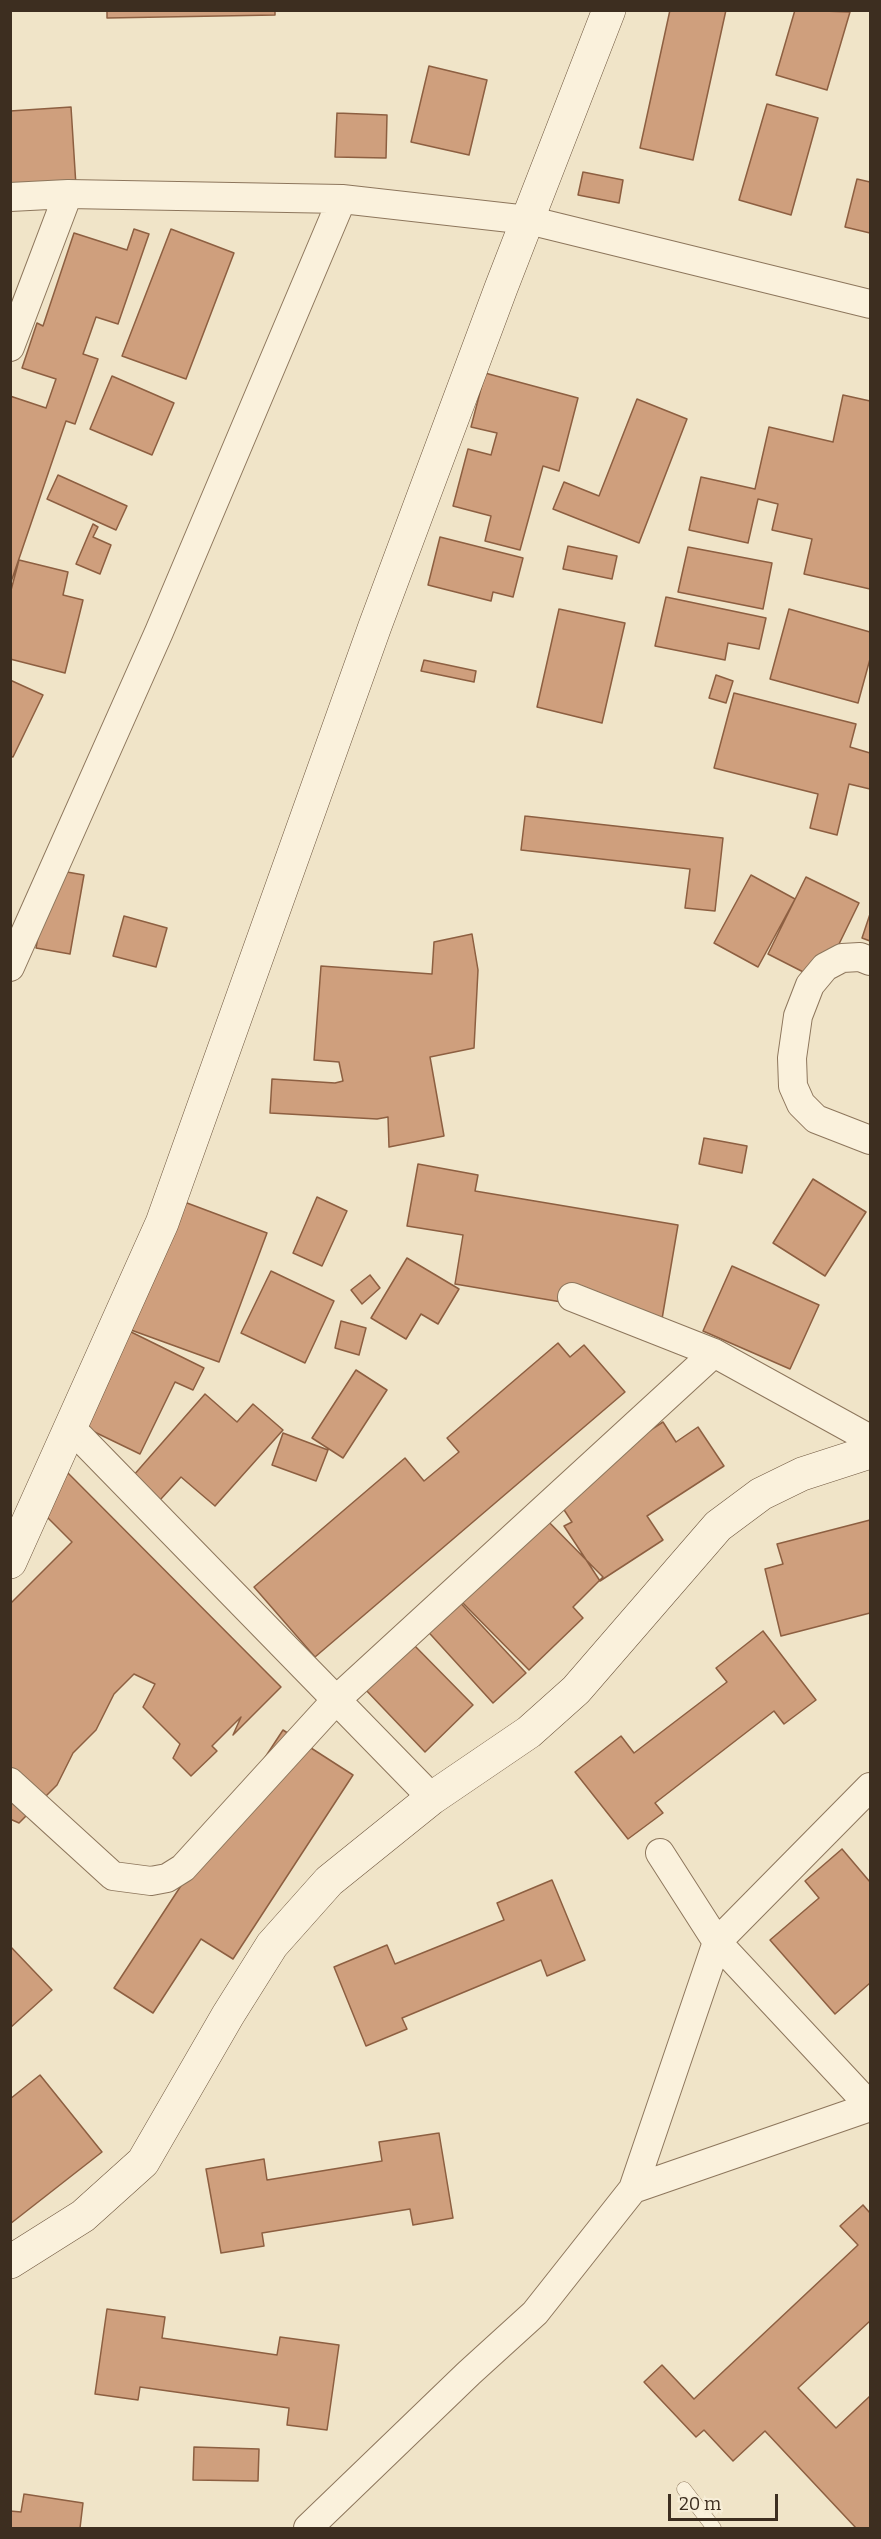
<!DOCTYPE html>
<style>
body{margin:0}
#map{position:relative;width:881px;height:2539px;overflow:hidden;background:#f0e4c8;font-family:Bitter,serif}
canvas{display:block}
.frame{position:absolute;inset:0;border:12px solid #3d2e20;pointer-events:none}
.scale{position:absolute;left:668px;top:2494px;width:110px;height:27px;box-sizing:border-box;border:3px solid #3d2e20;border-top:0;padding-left:8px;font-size:18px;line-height:21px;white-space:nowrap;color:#3d2e20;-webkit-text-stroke:4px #f7eed8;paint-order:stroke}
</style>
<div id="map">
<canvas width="881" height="2539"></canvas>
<div class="frame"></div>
<div class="scale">20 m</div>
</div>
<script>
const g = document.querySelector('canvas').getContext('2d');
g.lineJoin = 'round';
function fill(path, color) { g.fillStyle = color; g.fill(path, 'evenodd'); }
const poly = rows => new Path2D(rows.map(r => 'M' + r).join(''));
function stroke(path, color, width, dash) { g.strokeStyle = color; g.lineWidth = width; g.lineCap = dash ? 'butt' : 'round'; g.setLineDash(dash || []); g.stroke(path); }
const building = poly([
 [107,10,275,10,275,15,107,18,107,10],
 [670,10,726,10,693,160,640,148,670,10],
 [795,10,850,12,827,90,776,75,795,10],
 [429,66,487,80,469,155,411,142,429,66],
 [767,104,818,118,791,215,739,200,767,104],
 [71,107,77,202,10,207,10,111,71,107],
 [337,113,387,115,386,158,335,157,337,113],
 [583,172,623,180,619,203,578,195,583,172],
 [857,179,870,182,870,233,845,227,857,179],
 [134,229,149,234,118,324,96,317,83,354,98,359,75,424,66,421,10,585,10,396,46,408,56,379,22,368,37,323,43,326,74,233,127,250,134,229],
 [171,229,234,253,186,379,122,356,171,229],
 [485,373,578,398,559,471,543,466,520,550,485,541,491,516,453,506,468,449,491,455,497,433,471,427,485,373],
 [112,376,174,403,152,455,90,429,112,376],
 [843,395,870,401,870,589,804,574,812,539,772,530,778,504,758,499,748,543,689,530,701,477,755,489,769,427,833,442,843,395],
 [637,399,687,419,639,543,553,509,564,482,599,496,637,399],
 [58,475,127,506,116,530,47,499,58,475],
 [93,524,98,527,93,537,111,545,100,574,76,564,93,524],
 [440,537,523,558,513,597,493,592,491,601,428,585,440,537],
 [568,546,617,556,612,579,563,569,568,546],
 [688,547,772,563,763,609,678,592,688,547],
 [19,560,68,572,63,595,83,600,65,673,10,659,10,594,19,560],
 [666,597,766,618,759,649,728,643,725,660,655,646,666,597],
 [559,609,625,623,602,723,537,707,559,609],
 [789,609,870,632,870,659,858,703,770,679,789,609],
 [424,660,476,671,474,682,421,671,424,660],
 [716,675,733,681,726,703,709,698,716,675],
 [10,680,43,695,13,757,10,756,10,680],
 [734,693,856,724,850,747,870,753,870,789,849,784,837,835,810,828,818,794,714,768,734,693],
 [525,816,723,838,715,911,685,908,690,869,521,850,525,816],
 [50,869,84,875,70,954,36,948,50,869],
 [751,875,795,899,758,967,714,943,751,875],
 [806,877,859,903,821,981,768,954,806,877],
 [870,914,870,941,862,938,870,914],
 [124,916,167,928,156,967,113,956,124,916],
 [472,934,478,970,474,1048,430,1057,444,1136,389,1147,388,1117,377,1119,270,1113,272,1079,335,1083,343,1081,339,1062,314,1060,321,966,432,974,434,942,472,934],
 [704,1138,747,1146,742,1173,699,1164,704,1138],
 [418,1164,478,1175,475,1191,678,1225,662,1319,455,1284,463,1235,407,1226,418,1164],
 [813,1179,866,1212,825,1276,773,1243,813,1179],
 [317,1197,347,1211,322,1266,293,1253,317,1197],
 [179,1200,267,1233,219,1362,131,1330,179,1200],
 [407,1258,459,1289,438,1324,421,1314,406,1339,371,1318,407,1258],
 [732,1266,819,1305,790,1369,703,1331,732,1266],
 [271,1271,334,1301,305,1363,241,1333,271,1271],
 [370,1275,380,1288,362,1304,351,1290,370,1275],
 [341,1321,366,1328,359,1355,335,1348,341,1321],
 [125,1329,204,1368,193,1390,175,1382,140,1454,78,1424,125,1329],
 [558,1343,570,1357,584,1345,625,1392,315,1657,254,1587,405,1458,424,1481,459,1452,447,1438,558,1343],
 [356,1370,387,1390,343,1458,312,1438,356,1370],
 [205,1394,237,1422,253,1404,283,1430,215,1506,181,1477,160,1500,133,1476,205,1394],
 [663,1422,676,1442,698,1427,724,1466,647,1516,663,1540,600,1581,564,1526,572,1522,553,1493,663,1422],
 [283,1433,328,1450,316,1481,272,1465,283,1433],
 [56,1461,281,1687,233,1735,241,1717,212,1746,217,1751,191,1776,173,1758,180,1744,143,1707,155,1684,134,1674,114,1694,96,1730,73,1753,57,1785,19,1823,10,1819,10,1604,72,1542,35,1505,56,1461],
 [537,1510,603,1577,573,1607,583,1618,529,1670,456,1596,537,1510],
 [870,1520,870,1613,781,1636,765,1569,783,1564,777,1544,870,1520],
 [454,1596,526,1673,493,1703,422,1625,454,1596],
 [763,1631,816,1700,784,1724,774,1711,655,1803,663,1813,628,1839,575,1772,621,1736,634,1753,727,1682,716,1668,763,1631],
 [411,1642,473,1705,425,1752,364,1688,411,1642],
 [283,1730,353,1775,233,1959,201,1939,153,2013,114,1988,283,1730],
 [842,1849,870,1882,870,1983,835,2014,770,1940,819,1898,805,1881,842,1849],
 [552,1880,585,1960,547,1976,541,1960,402,2018,407,2029,366,2046,334,1967,387,1945,395,1964,504,1920,497,1903,552,1880],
 [10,1946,52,1990,10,2028,10,1946],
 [40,2075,102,2152,10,2224,10,2099,40,2075],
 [439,2133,453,2218,413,2225,410,2209,262,2233,264,2246,221,2253,206,2169,264,2159,267,2180,382,2161,379,2142,439,2133],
 [863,2205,870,2213,870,2321,798,2388,836,2428,870,2396,870,2528,856,2528,765,2431,733,2461,704,2430,696,2437,644,2382,662,2365,694,2399,858,2245,840,2226,863,2205],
 [107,2309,165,2317,162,2338,277,2355,280,2337,339,2345,327,2430,287,2425,289,2408,140,2387,138,2400,95,2394,107,2309],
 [194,2447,259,2449,258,2481,193,2480,194,2447],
 [24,2494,83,2503,80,2528,10,2528,10,2511,21,2512,24,2494]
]);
fill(building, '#cf9f7d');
stroke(building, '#8d5f41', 1.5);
const lane = poly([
 [684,2489,714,2528]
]);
const street = poly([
 [10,197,68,194,342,199,528,220,870,304],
 [10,347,68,194],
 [870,961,860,957,842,958,825,967,810,985,798,1016,792,1058,793,1086,801,1104,816,1119,870,1140],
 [10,967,159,632,342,199],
 [572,1297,714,1353,870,1439],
 [71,1428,432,1798],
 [10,1782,113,1876,151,1881,167,1878,183,1868,337,1699,714,1353],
 [660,1853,717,1942,870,2106],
 [633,2189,870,2107],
 [308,2528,469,2373,535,2313,633,2189,717,1942,870,1787]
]);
const secondary = poly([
 [10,1562,162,1223,375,626,501,288,609,10],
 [10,2262,83,2216,143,2162,228,2015,272,1945,329,1881,432,1798,529,1732,576,1690,718,1526,761,1494,802,1474,870,1452]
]);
stroke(lane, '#8d765c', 15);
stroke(street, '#8d765c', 30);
stroke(secondary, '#6f573f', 34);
stroke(lane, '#faf1dc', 14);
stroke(street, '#faf1dc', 28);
stroke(secondary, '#faf1dc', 33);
</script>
